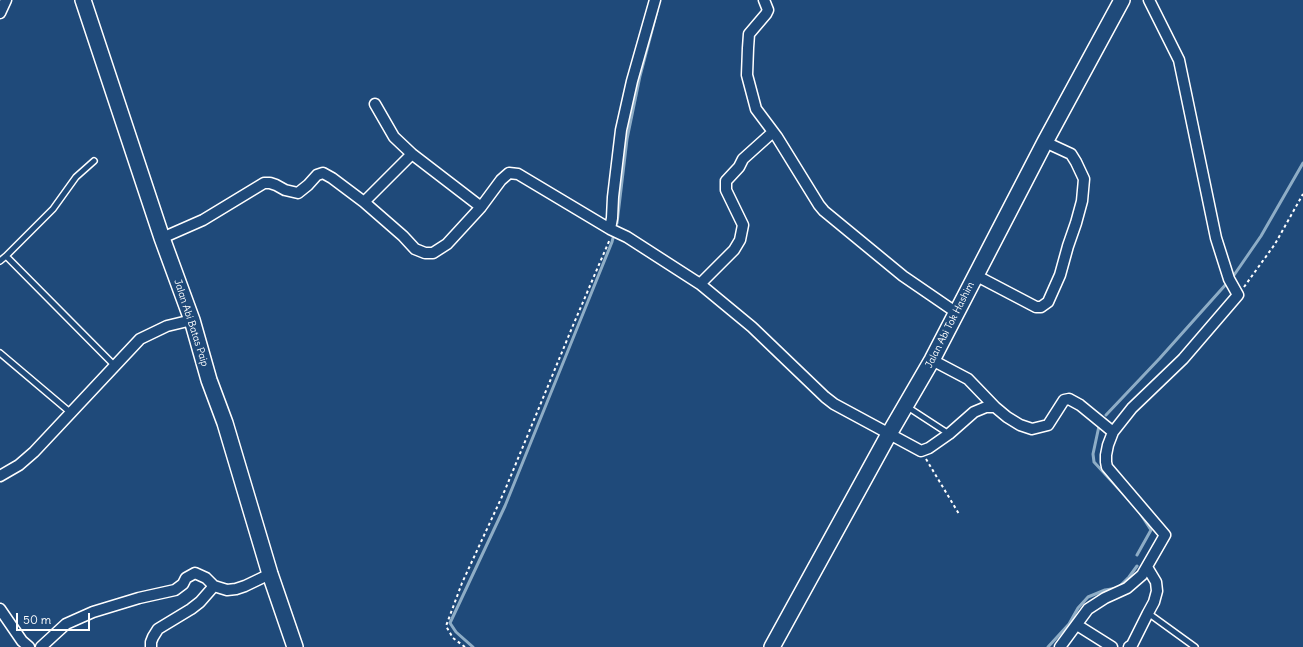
<!DOCTYPE html>
<style>
body{margin:0}
#map{position:relative;width:1303px;height:647px;overflow:hidden;background:#1f4a7a;font-family:Delius,sans-serif}
canvas{display:block}
.scale{position:absolute;left:16px;top:613px;width:74px;height:18px;box-sizing:border-box;border:2px solid #fff;border-top:0;padding-left:5px;font-size:12px;line-height:14px;white-space:nowrap;color:#fff;-webkit-text-stroke:3px #1f4a7a;paint-order:stroke}
</style>
<div id="map">
<canvas width="1303" height="647"></canvas>
<div class="scale">50 m</div>
</div>
<script>
const g = document.querySelector('canvas').getContext('2d');
g.lineJoin = 'round';
const poly = rows => new Path2D(rows.map(r => 'M' + r).join(''));
function stroke(path, color, width, dash) { g.strokeStyle = color; g.lineWidth = width; g.lineCap = dash ? 'butt' : 'round'; g.setLineDash(dash || []); g.stroke(path); }
function drawText(font, color, halo, rows, align = 'center') {
  g.font = font + ' Delius,sans-serif'; g.lineWidth = 4; g.setLineDash([]); g.textBaseline = 'middle'; g.strokeStyle = halo; g.fillStyle = color; for (const [text, x, y, turn = 0] of rows) {
    g.save(); g.translate(x, y); g.rotate((+turn || 0) * Math.PI / 180); g.textAlign = isNaN(turn) ? turn : align; if (halo) g.strokeText(text, 0, 0); g.fillText(text, 0, 0); g.restore();
  }
}
stroke(poly([
 [617,223,627,139,640,76,657,11],
 [1232,278,1261,236,1303,163],
 [1106,415,1160,358,1228,282],
 [1099,426,1093,454,1094,462,1129,500],
 [1137,555,1151,530,1140,513],
 [473,647,456,632,450,623,505,506,612,242,614,234],
 [1048,647,1069,624,1078,608,1088,597,1105,590,1118,588,1129,577,1137,566]
]), '#8eadc6', 3);
const lane = poly([
 [6,256,53,209,76,177,94,161],
 [0,261,6,256,114,365],
 [0,353,71,413],
 [906,406,949,434],
 [1148,613,1195,647]
]);
const street = poly([
 [764,0,768,10,766,14,749,34,748,48,747,75,756,109,777,137,819,205,824,211,903,276,957,313],
 [0,13,6,0],
 [375,104,394,137,412,154,481,207],
 [364,202,412,154],
 [610,229,612,218,613,197,621,130,632,81,655,0],
 [162,238,203,220,264,183,270,183,276,185,285,190,298,193,308,185,317,175,323,173,332,178,364,202,403,236,415,249,425,253,433,253,447,244,481,207,501,180,509,173,518,174,610,229,627,237,700,284,752,327,825,397,834,404,921,451,929,448,949,434,974,412,986,407,995,407,1007,417,1020,425,1032,429,1048,425,1064,400,1069,399,1080,405,1113,432],
 [975,275,1036,307,1041,307,1048,302,1060,275,1068,246,1076,223,1082,201,1084,179,1076,162,1071,154,1045,142],
 [700,284,734,250,740,240,743,225,726,190,726,181,739,167,743,159,773,132],
 [932,360,968,379,995,407],
 [0,476,19,465,34,452,140,339,167,326,192,320],
 [0,609,22,641,29,647],
 [1077,625,1112,647],
 [41,647,66,624,93,612,139,598,175,590,183,584,186,578,195,573,206,578,214,586],
 [151,647,151,642,153,637,158,629,191,609,200,602,214,586,227,590,236,589,245,586,270,574],
 [1060,647,1088,609,1105,598,1127,588,1142,575,1165,535,1107,467,1106,462,1106,455,1108,445,1113,432,1132,408,1183,359,1238,295,1229,279,1216,238,1179,60,1149,0],
 [1129,647,1132,645,1148,613,1154,602,1157,591,1156,582,1147,567]
]);
const secondary = poly([
 [83,0,162,238,192,320,209,380,225,423,270,574,295,647],
 [772,647,889,434,932,360,1045,142,1122,0]
]);
stroke(lane, '#fff', 8);
stroke(street, '#fff', 13);
stroke(secondary, '#fff', 18);
stroke(poly([
 [1244,287,1275,244,1303,194],
 [926,459,959,514],
 [465,647,453,638,446,626,462,583,505,490,574,323,610,239]
]), '#fff', 2, [3, 3]);
stroke(lane, '#1f4a7a', 5);
stroke(street, '#1f4a7a', 10);
stroke(secondary, '#1f4a7a', 15);
drawText('10px', '#fff', '#1f4a7a', [
 ["Jalan Abi Batas Paip",191,323,72],
 ["Jalan Abi Tok Hashim",950,325,-63]
]);
</script>
